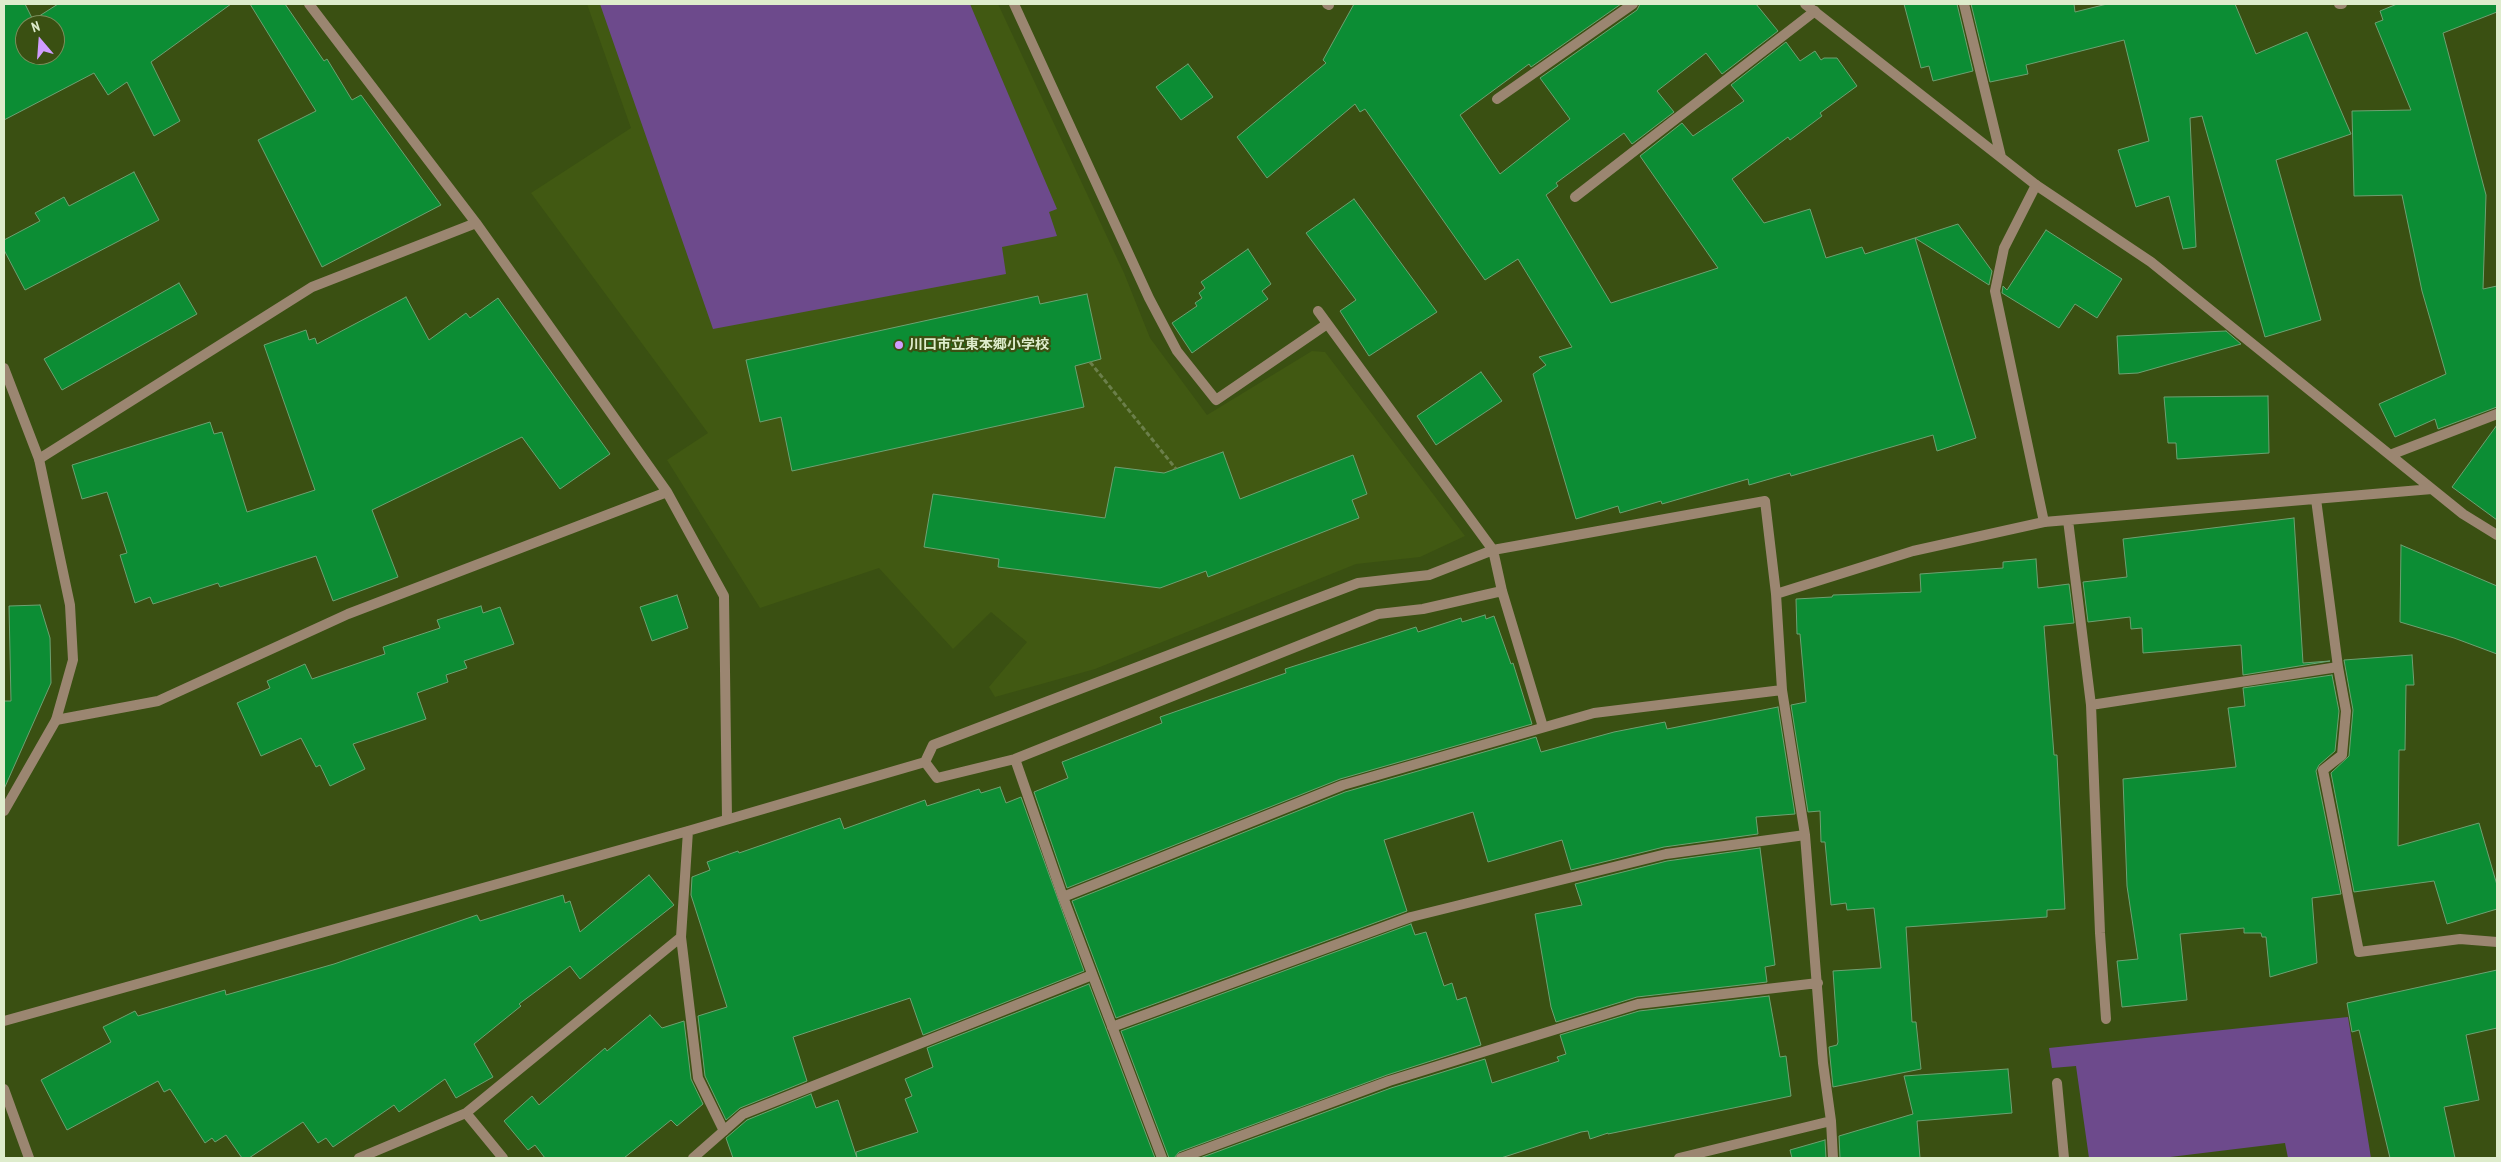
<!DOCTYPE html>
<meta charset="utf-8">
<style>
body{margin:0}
#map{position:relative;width:2501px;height:1162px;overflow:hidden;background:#3a5012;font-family:"PT Sans Narrow",sans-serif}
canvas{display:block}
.frame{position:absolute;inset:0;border:5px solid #deeccc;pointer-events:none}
.north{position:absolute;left:15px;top:15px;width:50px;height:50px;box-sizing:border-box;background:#3a5012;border:1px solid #7c8e5c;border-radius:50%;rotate:342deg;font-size:14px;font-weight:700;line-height:20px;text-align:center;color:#deeccc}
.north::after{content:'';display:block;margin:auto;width:18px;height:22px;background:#d09dff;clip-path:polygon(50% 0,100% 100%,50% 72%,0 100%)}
</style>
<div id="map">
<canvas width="2501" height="1162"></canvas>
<div class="frame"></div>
<div class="north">N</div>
</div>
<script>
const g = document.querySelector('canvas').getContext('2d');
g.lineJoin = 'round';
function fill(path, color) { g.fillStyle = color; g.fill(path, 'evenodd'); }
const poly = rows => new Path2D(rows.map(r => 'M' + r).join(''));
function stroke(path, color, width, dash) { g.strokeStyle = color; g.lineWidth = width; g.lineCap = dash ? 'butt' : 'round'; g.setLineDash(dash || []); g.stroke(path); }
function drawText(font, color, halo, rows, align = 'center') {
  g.font = font + ' "PT Sans Narrow","Noto Sans JP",sans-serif'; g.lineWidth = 4.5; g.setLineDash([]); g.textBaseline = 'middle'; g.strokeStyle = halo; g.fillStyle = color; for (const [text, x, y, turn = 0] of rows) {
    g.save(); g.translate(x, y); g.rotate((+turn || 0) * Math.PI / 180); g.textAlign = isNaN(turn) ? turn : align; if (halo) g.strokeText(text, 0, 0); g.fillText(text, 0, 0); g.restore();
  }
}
fill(poly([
 [587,4,998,4,1124,273,1150,338,1207,415,1312,351,1325,352,1465,536,1420,557,1356,564,1095,669,995,697,989,687,1027,642,991,612,953,649,879,568,760,608,667,460,708,433,531,193,631,128]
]), '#415912');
fill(poly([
 [600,4,970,4,1057,209,1049,212,1057,236,1002,247,1006,274,713,329],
 [2348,1017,2371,1158,2288,1158,2285,1143,2162,1158,2089,1158,2076,1066,2052,1068,2049,1048]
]), '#6d4a8c');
const building = poly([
 [4,4,25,4,33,20,58,4,231,4,151,62,180,121,154,136,127,82,108,95,94,73,4,120,4,4],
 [25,25,55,25,55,55,25,55,25,25],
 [250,4,285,4,324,61,327,59,352,100,361,95,441,205,322,267,258,140,316,111,250,4],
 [1354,4,1621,4,1531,67,1529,64,1460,115,1500,174,1570,119,1540,78,1637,10,1640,4,1756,4,1778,31,1722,74,1706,53,1657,91,1674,112,1632,144,1624,133,1556,183,1558,186,1546,195,1611,303,1718,268,1640,156,1682,123,1693,136,1744,101,1731,85,1786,42,1800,61,1815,51,1821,60,1824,58,1837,58,1857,86,1820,113,1822,116,1790,140,1788,137,1732,179,1764,223,1810,209,1826,258,1862,247,1865,254,1958,224,1992,271,1989,285,1915,238,1976,438,1937,451,1933,435,1791,476,1790,473,1749,485,1748,479,1662,504,1661,501,1620,513,1618,506,1576,519,1533,374,1546,365,1539,357,1572,347,1518,259,1485,280,1365,109,1360,112,1355,104,1267,178,1237,137,1326,63,1323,60,1354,4],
 [1904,4,1957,4,1973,71,1933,81,1929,66,1921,68,1904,4],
 [1971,4,2074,4,2075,12,2107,4,2235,4,2256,54,2307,32,2351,134,2276,160,2321,320,2265,337,2202,116,2190,118,2196,247,2183,249,2169,196,2136,207,2118,150,2149,141,2124,40,2026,65,2028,74,1990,82,1971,4],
 [2397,4,2497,4,2497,12,2443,33,2486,195,2483,289,2497,286,2497,407,2438,429,2435,419,2395,437,2379,404,2446,374,2422,291,2402,195,2354,196,2352,111,2411,110,2375,23,2383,20,2380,11,2397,4],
 [1188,64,1213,97,1181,120,1156,87,1188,64],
 [134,172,159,220,25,290,4,250,4,240,40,221,35,213,64,197,69,206,134,172],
 [1354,199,1437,312,1369,356,1340,311,1356,300,1306,233,1354,199],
 [2046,230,2122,279,2097,318,2075,304,2059,328,2002,293,2003,286,2007,290,2046,230],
 [1248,249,1271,284,1262,291,1268,299,1192,353,1172,323,1197,306,1195,303,1202,298,1199,293,1205,288,1201,282,1248,249],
 [179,283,197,314,62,390,44,359,179,283],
 [1087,294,1101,359,1075,366,1084,407,792,471,781,417,760,422,746,360,1038,296,1040,304,1087,294],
 [406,297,429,340,466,313,470,318,498,298,610,454,560,489,522,437,372,510,398,577,333,601,316,556,220,587,218,583,153,604,150,597,135,603,120,555,127,553,107,492,82,499,72,465,210,422,214,434,222,432,247,512,315,490,264,345,306,330,309,340,315,338,317,344,406,297],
 [2226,331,2241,344,2138,373,2119,374,2117,336,2226,331],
 [1481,372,1502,401,1436,445,1417,416,1481,372],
 [2268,396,2269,453,2177,459,2176,443,2168,443,2164,397,2268,396],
 [2497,425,2497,520,2452,487,2497,425],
 [1223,452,1240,499,1353,455,1367,494,1352,500,1359,518,1208,577,1206,571,1160,588,998,567,999,559,924,547,933,494,1105,518,1115,467,1164,473,1223,452],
 [2294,518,2303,663,2330,661,2243,675,2241,645,2143,653,2142,628,2131,629,2130,617,2088,622,2083,582,2127,577,2123,539,2294,518],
 [2401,545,2497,586,2497,654,2454,638,2400,622,2401,545],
 [2036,559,2038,588,2069,584,2074,623,2044,626,2054,755,2057,755,2065,909,2047,910,2047,917,1906,927,1912,1022,1916,1022,1921,1069,1833,1087,1829,1047,1837,1045,1838,1042,1833,971,1881,968,1874,908,1847,910,1846,903,1831,905,1825,842,1821,842,1820,811,1808,812,1791,705,1806,702,1800,634,1797,634,1796,599,1832,597,1833,595,1921,592,1920,574,2003,568,2003,562,2036,559],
 [677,595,688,628,652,641,640,607,677,595],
 [40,605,50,638,51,683,4,789,4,701,11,701,9,606,40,605],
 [481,606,483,613,500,607,514,644,464,661,467,668,446,675,448,682,417,693,426,719,353,744,365,769,330,786,320,765,316,767,301,738,261,756,237,703,270,688,267,681,305,664,312,679,385,654,383,647,440,628,437,620,481,606],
 [1485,615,1486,619,1494,616,1511,664,1513,663,1532,724,1340,779,1067,888,1034,792,1068,778,1062,762,1162,723,1160,717,1286,673,1285,669,1416,627,1418,632,1461,618,1462,622,1485,615],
 [2412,655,2414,685,2406,685,2405,750,2399,750,2398,846,2479,823,2497,885,2497,909,2447,924,2434,881,2354,892,2331,773,2349,756,2353,710,2344,660,2412,655],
 [2332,675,2339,711,2335,751,2319,765,2316,771,2341,894,2312,898,2317,963,2270,977,2266,937,2262,937,2261,933,2244,933,2244,928,2180,934,2187,1000,2122,1007,2117,961,2138,959,2127,886,2123,779,2236,767,2228,708,2245,706,2243,688,2332,675],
 [1778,707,1795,814,1756,817,1758,834,1664,847,1571,870,1562,840,1488,862,1473,812,1384,840,1407,911,1116,1018,1072,901,1345,792,1536,737,1541,752,1614,732,1665,722,1667,729,1778,707],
 [1000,787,1006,803,1021,797,1084,971,923,1035,910,998,793,1037,807,1081,740,1108,726,1120,705,1076,698,1016,727,1007,691,895,692,877,710,870,707,862,738,851,739,853,840,818,844,829,925,800,927,806,979,789,981,793,1000,787],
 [1760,848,1775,965,1765,967,1767,982,1637,997,1556,1022,1551,1007,1535,914,1582,905,1575,884,1667,861,1760,848],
 [649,875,674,905,580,979,570,966,519,1004,521,1006,474,1044,493,1077,456,1098,445,1079,399,1112,394,1105,333,1147,326,1138,318,1143,303,1122,249,1158,242,1158,226,1135,215,1142,212,1138,205,1143,170,1089,164,1092,158,1081,67,1130,41,1080,111,1042,103,1027,135,1011,138,1016,225,990,226,995,334,964,477,915,480,921,563,895,565,903,570,901,580,932,649,875],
 [1411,924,1415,935,1426,932,1444,986,1452,983,1457,1000,1466,997,1481,1045,1387,1075,1179,1152,1174,1158,1169,1158,1121,1031,1411,924],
 [2497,970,2497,1028,2466,1035,2479,1100,2444,1107,2455,1158,2390,1158,2359,1030,2352,1032,2347,1003,2497,970],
 [1089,984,1155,1158,857,1158,856,1152,918,1132,905,1099,912,1096,905,1079,933,1067,927,1048,1089,984],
 [1769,996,1780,1057,1786,1056,1791,1096,1608,1134,1608,1133,1590,1139,1588,1131,1581,1132,1501,1158,1200,1158,1391,1088,1485,1059,1492,1083,1559,1061,1557,1057,1566,1054,1560,1035,1639,1011,1769,996],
 [650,1015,662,1028,684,1021,691,1079,703,1104,677,1126,671,1120,624,1158,545,1158,535,1145,528,1150,504,1121,532,1096,539,1105,605,1048,607,1051,650,1015],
 [2008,1069,2012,1113,1917,1121,1920,1158,1840,1158,1839,1136,1913,1114,1904,1076,2008,1069],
 [811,1094,816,1108,838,1100,857,1158,733,1158,726,1138,747,1120,811,1094],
 [1825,1140,1826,1158,1792,1158,1790,1150,1825,1140]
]);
fill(building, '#0c8d34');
stroke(building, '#6da172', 1);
stroke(poly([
 [1090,362,1176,469]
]), '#6b7f4a', 3, [5, 2.5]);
stroke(poly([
 [1497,99,1633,4],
 [2036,185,2004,248,1995,291,2044,522],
 [1575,197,1815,11],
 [2057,1083,2064,1158]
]), '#9b8671', 10);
stroke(poly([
 [309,4,476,223,667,492,724,596,727,819],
 [1014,4,1149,298,1177,351,1216,400,1327,324],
 [1327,4,1329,5],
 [1805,4,2036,185,2151,262,2463,514,2497,535],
 [1964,4,2001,157],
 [2339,4,2342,4],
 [1318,311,1493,550,1502,591,1543,727],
 [2390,455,2497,414],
 [39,459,312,287,476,223],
 [2316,499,2338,667,2346,711,2342,755,2323,770,2359,952,2460,939,2497,942],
 [2068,520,2091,705,2100,933,2106,1019],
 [1776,594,1913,551,2044,522,2432,489],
 [2091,705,2338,667],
 [56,720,158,701,348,614,667,492],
 [1015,759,1378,614,1423,609,1502,591],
 [925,762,937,778,1015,759,1063,897,1162,1158],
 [688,831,681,937,698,1078,724,1131],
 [1063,897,1343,785,1594,713,1782,690],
 [4,1021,688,831,925,762,933,745,1358,583,1429,575,1493,550,1765,501,1776,594,1782,690,1805,835,1823,1063,1831,1121,1833,1158],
 [1112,1027,1411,917,1666,854,1805,835],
 [4,1089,29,1158],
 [466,1113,503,1158],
 [359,1158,466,1113,681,937],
 [693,1158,743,1114,1092,975],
 [1181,1158,1389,1081,1638,1004,1818,983],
 [1679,1158,1831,1121]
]), '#9b8671', 10);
stroke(poly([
 [4,368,39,459,70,605,73,660,56,720,4,811]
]), '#9b8671', 10);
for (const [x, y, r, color] of [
 [899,345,5,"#d09dff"]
]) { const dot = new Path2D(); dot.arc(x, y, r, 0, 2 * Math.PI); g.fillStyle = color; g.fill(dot); stroke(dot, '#3a5012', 2); }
drawText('bold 14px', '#deeccc', '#3a5012', [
 ["川口市立東本郷小学校",909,345]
], 'left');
</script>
